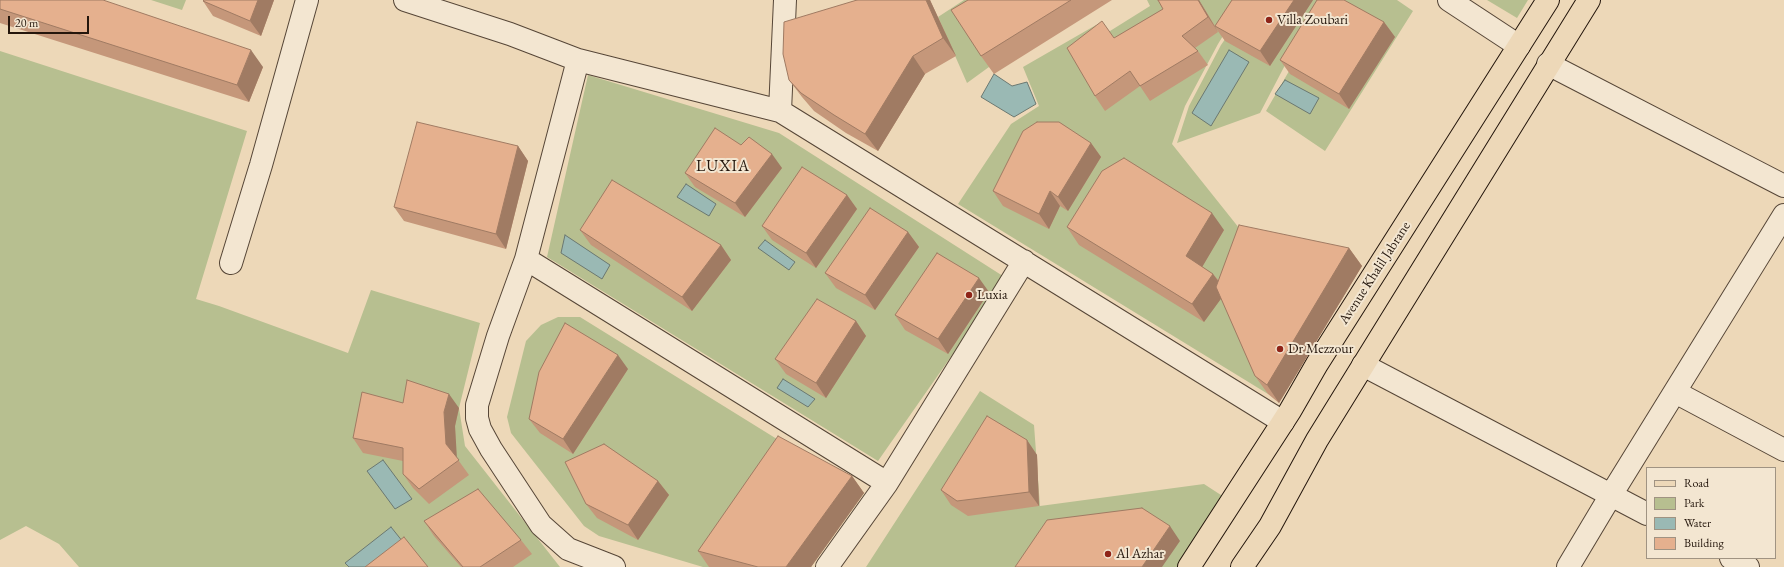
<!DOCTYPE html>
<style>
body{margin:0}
#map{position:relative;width:1784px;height:567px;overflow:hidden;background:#edd8b8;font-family:"EB Garamond",serif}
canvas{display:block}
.legend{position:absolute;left:1646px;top:467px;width:130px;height:92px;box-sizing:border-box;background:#f3e6d1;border:1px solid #a09382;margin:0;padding:5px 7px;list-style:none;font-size:12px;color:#24160c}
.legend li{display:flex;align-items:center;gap:8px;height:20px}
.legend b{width:20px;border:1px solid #a09382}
.scale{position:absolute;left:8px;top:16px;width:81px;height:18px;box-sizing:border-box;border:2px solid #24160c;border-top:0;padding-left:5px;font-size:12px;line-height:14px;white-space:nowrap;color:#24160c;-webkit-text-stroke:3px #f3e6d1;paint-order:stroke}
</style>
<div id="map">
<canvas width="1784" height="567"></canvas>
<ul class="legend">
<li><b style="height:5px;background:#edd8b8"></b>Road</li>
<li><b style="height:11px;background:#b7bf90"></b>Park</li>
<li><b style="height:11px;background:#9ab9b4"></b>Water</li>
<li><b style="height:11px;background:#e5b08e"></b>Building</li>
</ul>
<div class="scale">20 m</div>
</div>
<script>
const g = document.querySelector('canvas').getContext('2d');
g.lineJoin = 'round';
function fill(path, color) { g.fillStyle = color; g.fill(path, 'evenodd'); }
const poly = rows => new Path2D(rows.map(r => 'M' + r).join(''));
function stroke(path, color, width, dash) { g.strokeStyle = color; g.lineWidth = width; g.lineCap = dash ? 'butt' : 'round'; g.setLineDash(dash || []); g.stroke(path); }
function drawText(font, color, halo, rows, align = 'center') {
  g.font = font + ' "EB Garamond",serif'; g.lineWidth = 4; g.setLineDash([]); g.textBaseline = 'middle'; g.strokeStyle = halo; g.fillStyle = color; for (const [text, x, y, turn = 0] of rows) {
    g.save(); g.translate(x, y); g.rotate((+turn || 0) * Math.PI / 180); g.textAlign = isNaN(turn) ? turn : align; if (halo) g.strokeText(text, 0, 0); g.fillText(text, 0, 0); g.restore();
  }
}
fill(poly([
 [151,0,186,0,182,10],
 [964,0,1009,0,989,67,967,83,938,17],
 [1147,0,1245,0,1218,44,1185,106,1172,144,1251,243,1229,305,1268,394,958,204,1011,124,1039,106,1023,67,1096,25,1102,36,1150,6],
 [1252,0,1319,0,1260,113,1177,143,1189,106,1221,45],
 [1330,0,1397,0,1413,11,1325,151,1266,111],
 [1487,0,1528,0,1517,18],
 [0,51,247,131,196,299,219,306,348,353,371,290,480,323,459,408,465,446,560,567,79,567,59,544,26,526,0,540],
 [588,75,779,133,1006,278,878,461,547,257],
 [558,317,580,317,864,493,811,567,703,567,599,536,584,526,511,433,507,417,526,341,541,325],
 [980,391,1034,425,1040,506,1204,484,1224,497,1179,567,866,567]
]), '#b7bf90');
const water = poly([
 [1229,50,1249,62,1211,126,1192,113,1229,50],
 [994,74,1012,86,1027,82,1036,104,1014,117,981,97,994,74],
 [1285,80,1319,98,1310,114,1275,94,1285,80],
 [686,184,716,204,709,216,677,197,686,184],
 [565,235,610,265,602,279,561,253,565,235],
 [765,240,795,262,789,270,758,248,765,240],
 [783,379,815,399,808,407,777,388,783,379],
 [383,460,412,499,395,509,367,471,383,460],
 [391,527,407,547,381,567,349,567,345,563,391,527]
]);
fill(water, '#9ab9b4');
stroke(water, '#6b7871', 1);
const minor = poly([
 [405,0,510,34,578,60,780,111,1283,422],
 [1449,0,1519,46],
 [578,60,526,259,498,336,477,405,477,418,480,429,491,449,541,525,568,549,614,567],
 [1548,64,1784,186],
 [780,111,785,0],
 [526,259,887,483],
 [231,263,261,165,307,0],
 [1363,365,1647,514],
 [1675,392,1784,450],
 [1731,558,1748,567],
 [827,567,887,483,1024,261],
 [1568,567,1611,495,1784,215]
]);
const major = poly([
 [1189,567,1290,411,1317,364,1548,0],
 [1242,567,1270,526,1317,440,1589,0]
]);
stroke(minor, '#564637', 24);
stroke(major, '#24160c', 24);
stroke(minor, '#f3e6d1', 22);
stroke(major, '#edd8b8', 22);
fill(poly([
 [0,0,263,67,249,102,0,23],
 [274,0,261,36,213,16,203,1],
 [857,0,930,0,956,56,925,74,878,151,846,133,814,111,802,97,789,80],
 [968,0,1112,0,994,74,981,56],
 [1158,0,1199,0,1215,26,1232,0,1313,0,1270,66,1225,41,1215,27,1218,32,1195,48,1198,51,1208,65,1150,101,1140,86,1105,111,1095,96,1114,38,1163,9],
 [1384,22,1395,37,1349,109,1290,74,1280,60],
 [1091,143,1101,157,1068,211,1060,206,1049,229,1003,206,993,191],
 [741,145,782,168,745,217,695,187,685,173],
 [518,146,528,161,506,249,404,221,394,207],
 [847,195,857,209,816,268,772,240,762,226],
 [1067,227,1224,230,1202,267,1213,274,1219,281,1349,248,1362,266,1279,403,1268,394,1255,376,1221,298,1204,322,1079,245],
 [580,230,721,245,731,260,692,311,591,245],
 [908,232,919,247,875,310,836,288,825,273],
 [989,292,948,354,905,330,895,315],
 [856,321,866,336,826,398,786,374,775,359],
 [628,369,573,454,540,433,529,419],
 [403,403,459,408,455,426,456,457,469,475,429,504,413,488,403,474,403,461,363,453,353,438],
 [1027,440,1037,455,1039,506,968,516,951,505,941,490],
 [852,476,864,493,811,567,709,567,698,551],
 [658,481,669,495,638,540,597,518,586,504],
 [424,521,521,540,532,554,513,567,461,567,434,536]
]), '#c5977a');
fill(poly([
 [258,0,274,0,261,36,250,21],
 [926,0,930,0,956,56,943,38],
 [1198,0,1199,0,1218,32,1208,17],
 [1294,0,1313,0,1270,66,1260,51],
 [1384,22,1395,37,1349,109,1339,94],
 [251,50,263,67,249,102,237,85],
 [913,56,925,74,878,151,865,134],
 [1091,143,1101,157,1068,211,1058,197],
 [518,146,528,161,506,249,496,234],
 [772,154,782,168,745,217,735,203],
 [1050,191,1060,206,1049,229,1039,214],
 [847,195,857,209,816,268,806,253],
 [1212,213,1224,230,1198,274,1186,256],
 [908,232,919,247,875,310,865,295],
 [721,245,731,260,692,311,682,297],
 [1349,248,1362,266,1279,403,1267,385],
 [1213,274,1226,292,1204,322,1192,304],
 [979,278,989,292,948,354,938,339],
 [856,321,866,336,826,398,816,383],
 [618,355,628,369,573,454,563,439],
 [449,394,459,408,455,426,457,459,446,444,444,412],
 [1027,440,1037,455,1039,506,1029,492],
 [852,476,864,493,811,567,786,567],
 [658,481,669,495,638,540,628,525],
 [1170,526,1180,541,1162,567,1142,567]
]), '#a07b63');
const building = poly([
 [0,0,103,0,251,50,237,85,0,9,0,0],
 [204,0,258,0,250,21,203,1,204,0],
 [857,0,926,0,943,38,913,56,865,134,834,115,801,93,789,80,783,54,784,22,857,0],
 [968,0,1071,0,981,56,951,10,968,0],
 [1158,0,1198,0,1208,17,1182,36,1198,51,1140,86,1130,71,1095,96,1067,48,1102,21,1114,38,1163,9,1158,0],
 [1232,0,1294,0,1260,51,1215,26,1232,0],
 [1317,0,1344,0,1384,22,1339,94,1280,60,1317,0],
 [417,122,518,146,496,234,394,207,417,122],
 [1037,122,1059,122,1091,143,1058,197,1050,191,1039,214,993,191,1023,131,1037,122],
 [715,128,741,145,749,137,772,154,735,203,685,173,715,128],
 [1124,158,1212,213,1186,256,1213,274,1192,304,1067,227,1102,171,1124,158],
 [802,167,847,195,806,253,762,226,802,167],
 [612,180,721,245,682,297,580,230,612,180],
 [870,208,908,232,865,295,825,273,870,208],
 [1239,225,1349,248,1267,385,1255,376,1216,287,1239,225],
 [937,253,979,278,938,339,895,315,937,253],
 [817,299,856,321,816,383,775,359,817,299],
 [565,323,618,355,563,439,529,419,539,372,565,323],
 [407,380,449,394,444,412,446,444,459,460,419,489,403,474,403,448,353,438,362,392,403,403,407,380],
 [987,416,1027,440,1029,492,957,501,941,490,987,416],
 [778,436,852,476,786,567,758,567,698,551,778,436],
 [604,444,658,481,628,525,586,504,565,462,604,444],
 [478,489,521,540,480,567,463,567,424,521,478,489],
 [1142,508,1170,526,1142,567,1015,567,1047,520,1142,508],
 [404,537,428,567,365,567,404,537]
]);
fill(building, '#e5b08e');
stroke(building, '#a07b63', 1);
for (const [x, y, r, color] of [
 [1269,20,4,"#8f2418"],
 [969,295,4,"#8f2418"],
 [1280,349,4,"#8f2418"],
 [1108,554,4,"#8f2418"]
]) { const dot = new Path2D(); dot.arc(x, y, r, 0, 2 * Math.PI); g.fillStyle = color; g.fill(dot); stroke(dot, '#f3e6d1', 1.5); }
drawText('14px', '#24160c', '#f3e6d1', [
 ["Villa Zoubari",1277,20],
 ["Luxia",977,295],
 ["Dr Mezzour",1288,349],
 ["Al Azhar",1116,554]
], 'left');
drawText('14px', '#24160c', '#f3e6d1', [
 ["Avenue Khalil Jabrane",1375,273,-57]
]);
g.letterSpacing = '1px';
drawText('16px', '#24160c', '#f3e6d1', [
 ["LUXIA",723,167]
]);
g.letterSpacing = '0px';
</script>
